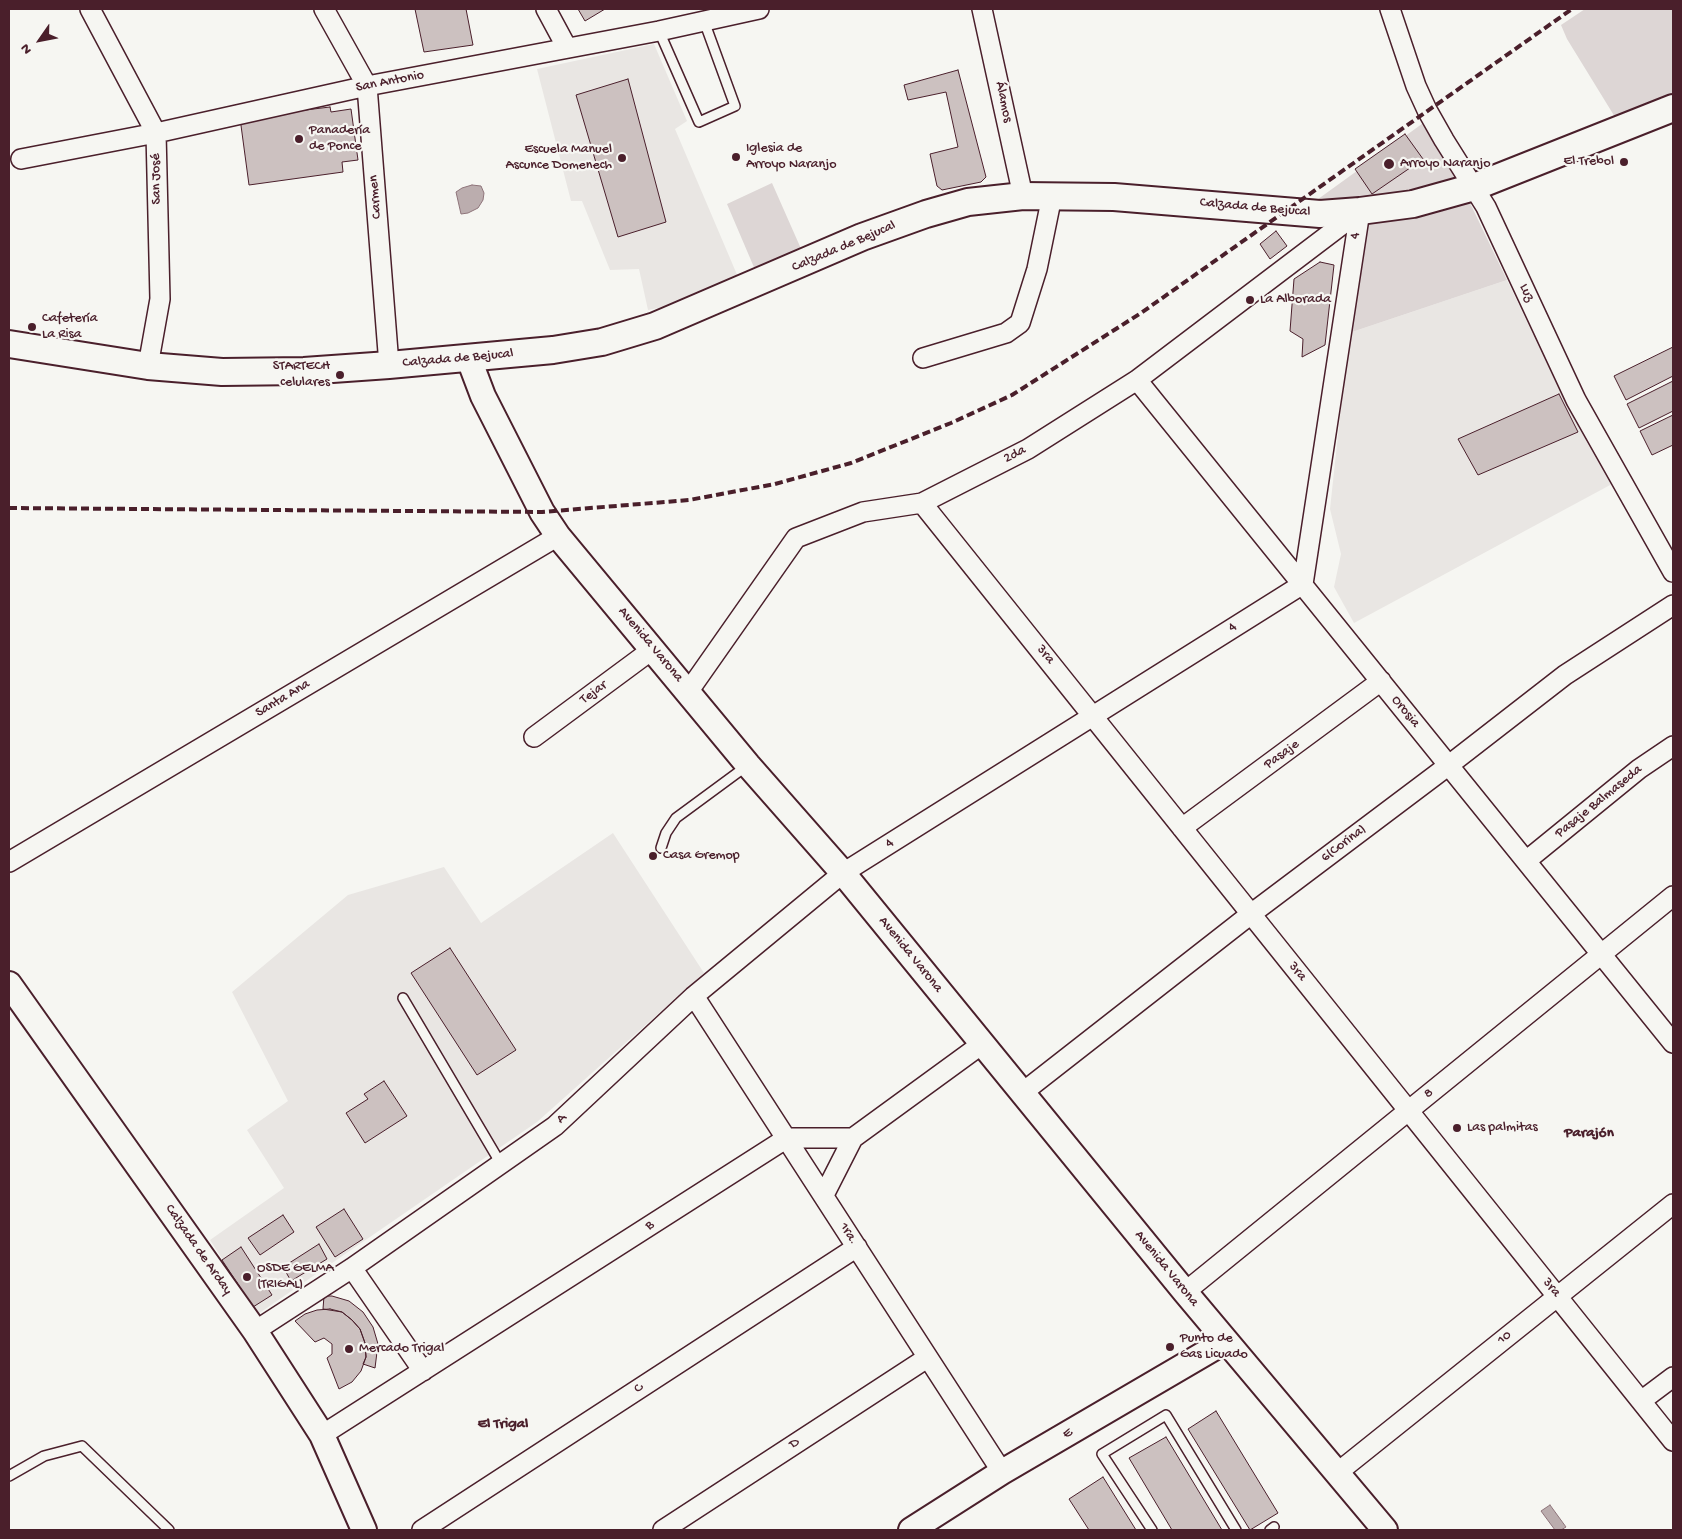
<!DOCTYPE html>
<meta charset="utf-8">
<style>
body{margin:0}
#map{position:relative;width:1682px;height:1539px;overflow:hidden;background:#f6f6f2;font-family:"Gochi Hand",sans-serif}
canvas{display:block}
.frame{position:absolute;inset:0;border:10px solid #4a1f2b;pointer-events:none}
.north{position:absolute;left:15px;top:15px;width:50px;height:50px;-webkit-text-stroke:4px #f6f6f2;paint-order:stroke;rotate:237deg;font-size:14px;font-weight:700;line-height:20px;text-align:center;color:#4a1f2b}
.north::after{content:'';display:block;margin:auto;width:18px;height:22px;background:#4a1f2b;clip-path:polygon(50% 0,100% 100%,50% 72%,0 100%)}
</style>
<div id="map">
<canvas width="1682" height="1539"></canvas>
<div class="frame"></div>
<div class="north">N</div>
</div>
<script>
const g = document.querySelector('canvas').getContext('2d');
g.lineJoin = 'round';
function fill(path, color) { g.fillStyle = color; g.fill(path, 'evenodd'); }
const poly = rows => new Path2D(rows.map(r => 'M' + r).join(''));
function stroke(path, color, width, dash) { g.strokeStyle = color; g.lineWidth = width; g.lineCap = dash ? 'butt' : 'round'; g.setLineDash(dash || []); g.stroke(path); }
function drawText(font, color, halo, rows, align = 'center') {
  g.font = font + ' "Gochi Hand",sans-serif'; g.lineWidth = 4.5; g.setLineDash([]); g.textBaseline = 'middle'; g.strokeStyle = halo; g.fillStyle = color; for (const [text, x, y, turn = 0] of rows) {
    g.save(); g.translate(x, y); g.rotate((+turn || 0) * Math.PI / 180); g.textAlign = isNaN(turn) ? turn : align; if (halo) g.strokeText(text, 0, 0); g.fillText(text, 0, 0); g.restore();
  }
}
fill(poly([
 [654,44,687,121,675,129,738,277,663,307,648,310,639,269,610,270,582,201,571,201,537,69],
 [1507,280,1557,384,1612,484,1354,623,1334,587,1341,554,1330,509,1349,333],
 [613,833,704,973,537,1122,258,1314,210,1240,284,1188,247,1130,288,1101,232,992,348,895,444,867,481,923]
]), '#e9e6e3');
fill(poly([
 [1585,9,1673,9,1673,98,1618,122,1567,39,1561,25],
 [1426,121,1464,187,1360,203,1314,202],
 [772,183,802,251,756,272,727,204],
 [1470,203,1507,280,1349,333,1362,223]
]), '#ddd6d5');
const water = poly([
 [472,185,481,186,484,193,483,200,478,208,468,213,461,214,456,192,462,188,472,185],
 [1550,1505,1566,1527,1561,1530,1555,1530,1541,1511,1550,1505]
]);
fill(water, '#bbadae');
stroke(water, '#8e747a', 1);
const building = poly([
 [415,9,466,9,473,45,424,52,415,9],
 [578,9,605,9,585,21,578,9],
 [958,70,986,177,981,182,942,190,937,186,930,154,958,147,946,92,908,100,904,85,958,70],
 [628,79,666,222,618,237,576,95,628,79],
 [330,107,331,112,351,109,358,160,342,162,343,172,249,185,240,118,330,107],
 [1405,134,1423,159,1372,194,1355,169,1405,134],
 [1276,231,1287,246,1270,259,1260,244,1276,231],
 [1320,262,1334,265,1325,345,1302,357,1303,339,1290,331,1294,279,1320,262],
 [1673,347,1673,376,1626,400,1614,376,1673,347],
 [1673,381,1673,411,1639,428,1627,404,1673,381],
 [1559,394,1578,432,1478,475,1458,439,1559,394],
 [1673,415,1673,445,1652,455,1640,431,1673,415],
 [450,948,516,1050,477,1075,411,973,450,948],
 [384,1081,407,1116,365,1143,346,1113,368,1099,364,1094,384,1081],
 [344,1209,363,1239,335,1257,316,1227,344,1209],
 [283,1215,294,1232,260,1255,248,1238,283,1215],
 [319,1244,327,1259,291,1281,283,1267,319,1244],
 [241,1247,272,1295,253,1307,222,1260,241,1247],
 [324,1296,332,1296,349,1301,363,1312,373,1327,378,1344,375,1368,363,1364,366,1357,365,1343,360,1329,352,1320,342,1312,323,1309,324,1296],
 [330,1309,342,1312,352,1320,360,1329,365,1343,366,1357,361,1371,352,1382,339,1389,327,1358,332,1354,332,1344,324,1338,315,1342,295,1321,305,1314,317,1310,330,1309],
 [1216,1411,1278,1513,1250,1530,1188,1429,1216,1411],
 [1166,1437,1222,1530,1172,1530,1129,1458,1166,1437],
 [1103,1477,1136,1530,1089,1530,1069,1499,1103,1477]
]);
fill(building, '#ccc1c0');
stroke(building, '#4a1f2b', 1);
const service = poly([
 [659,31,699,122,735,106,704,21],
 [661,848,666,833,676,818,748,765],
 [403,998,501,1164],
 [9,1476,44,1456,82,1446,169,1530],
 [1152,1530,1102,1454,1166,1415,1236,1530],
 [1270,1530,1274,1527]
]);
const minor = poly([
 [90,9,156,133,160,299,148,366],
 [324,9,367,86,389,365],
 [546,9,567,48],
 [982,9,1023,196],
 [1390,9,1416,86,1427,110,1444,140,1486,207,1576,400,1673,572],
 [21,159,156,133,367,86,659,31,759,9],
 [923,358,1006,333,1020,323,1037,269,1052,196],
 [1137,380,1673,1043],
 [922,503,1673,1441],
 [688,692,796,538,863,512,922,503,1028,449,1137,380,1360,211],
 [534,737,653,649],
 [1182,828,1381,681],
 [1526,861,1639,769,1673,746],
 [9,862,558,536],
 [694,996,1002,1472],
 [1022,1093,1251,914,1449,765,1565,675,1673,605],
 [824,1195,853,1138],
 [352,1268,423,1371],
 [1185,1292,1673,896],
 [255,1331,352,1268,555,1126,694,996,843,873,1303,584,1360,211],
 [1641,1401,1673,1377],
 [322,1435,787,1138,853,1138,982,1044],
 [1337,1473,1673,1204],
 [422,1530,857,1247],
 [663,1530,927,1358]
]);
const tertiary = poly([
 [469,359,483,396,542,512,558,536,748,765,843,873,1185,1292,1385,1530],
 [9,984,255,1331,322,1435,364,1530],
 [911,1530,1002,1472,1226,1341]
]);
const secondary = poly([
 [9,344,148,366,222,372,304,371,389,365,553,350,602,342,655,326,862,237,926,214,968,202,1023,196,1114,197,1320,214,1360,211,1413,204,1474,187,1673,108]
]);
stroke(service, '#4a1f2b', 12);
stroke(minor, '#4a1f2b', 22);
stroke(tertiary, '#4a1f2b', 28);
stroke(secondary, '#4a1f2b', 30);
stroke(service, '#f6f6f2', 9);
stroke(minor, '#f6f6f2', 19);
stroke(tertiary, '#f6f6f2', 24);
stroke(secondary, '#f6f6f2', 26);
stroke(poly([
 [9,508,542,512,689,500,775,484,851,463,951,423,1012,395,1141,313,1572,9]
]), '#4a1f2b', 4, [8, 4]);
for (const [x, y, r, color] of [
 [299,139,5,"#4a1f2b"],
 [736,157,5,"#4a1f2b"],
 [622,158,5,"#4a1f2b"],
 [1624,162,5,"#4a1f2b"],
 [1389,164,6,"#4a1f2b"],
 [1250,300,5,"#4a1f2b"],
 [32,327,5,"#4a1f2b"],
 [340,375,5,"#4a1f2b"],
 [653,856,5,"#4a1f2b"],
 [1457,1128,5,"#4a1f2b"],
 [247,1277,5,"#4a1f2b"],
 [1170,1347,5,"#4a1f2b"],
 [349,1349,5,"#4a1f2b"]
]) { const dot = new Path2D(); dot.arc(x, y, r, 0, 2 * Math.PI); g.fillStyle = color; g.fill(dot); stroke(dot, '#f6f6f2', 2); }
drawText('14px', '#4a1f2b', '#f6f6f2', [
 ["San Antonio",390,82,-11],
 ["Álamos",1003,102,78],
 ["San José",157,179,-91],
 ["Carmen",376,197,-95],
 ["Calzada de Bejucal",1255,208,5],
 ["4",1356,236,-81],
 ["Calzada de Bejucal",844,247,-23],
 ["Luz",1526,293,65],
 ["Calzada de Bejucal",458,359,-5],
 ["2da",1015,455,-28],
 ["4",1233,628,-32],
 ["Avenida Varona",650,645,50],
 ["3ra",1045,655,51],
 ["Tejar",594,693,-36],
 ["Santa Ana",283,699,-31],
 ["Orosia",1405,712,51],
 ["Pasaje",1282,755,-36],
 ["Pasaje Balmaseda",1599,802,-39],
 ["4",890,844,-32],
 ["6(Corina)",1344,844,-37],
 ["Avenida Varona",910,955,51],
 ["3ra",1297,972,51],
 ["8",1429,1094,-39],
 ["A",562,1119,-43],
 ["B",650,1226,-33],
 ["1ra.",848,1234,58],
 ["Calzada de Arday",198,1250,55],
 ["Avenida Varona",1166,1269,51],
 ["3ra",1551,1288,51],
 ["10",1505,1338,-39],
 ["C",639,1389,-33],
 ["E",1068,1434,-30],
 ["D",795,1444,-33]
]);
drawText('14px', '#4a1f2b', '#f6f6f2', [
 ["Panadería",309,131],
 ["de Ponce",309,147],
 ["Iglesia de",746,149],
 ["Arroyo Naranjo",746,165],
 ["Escuela Manuel",612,150,"right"],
 ["Ascunce Domenech",612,166,"right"],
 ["El Trebol",1614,162,"right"],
 ["Arroyo Naranjo",1400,164],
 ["La Alborada",1260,300],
 ["Cafetería",42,319],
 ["La Risa",42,335],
 ["STARTECH",330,367,"right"],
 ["celulares",330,383,"right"],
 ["Casa Gremop",663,856],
 ["Las palmitas",1467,1128],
 ["OSDE GELMA",257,1269],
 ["(TRIGAL)",257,1285],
 ["Punto de",1180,1339],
 ["Gas Licuado",1180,1355],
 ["Mercado Trigal",359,1349]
], 'left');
drawText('bold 15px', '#4a1f2b', '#f6f6f2', [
 ["Parajón",1589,1134],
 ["El Trigal",503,1425]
]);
</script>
